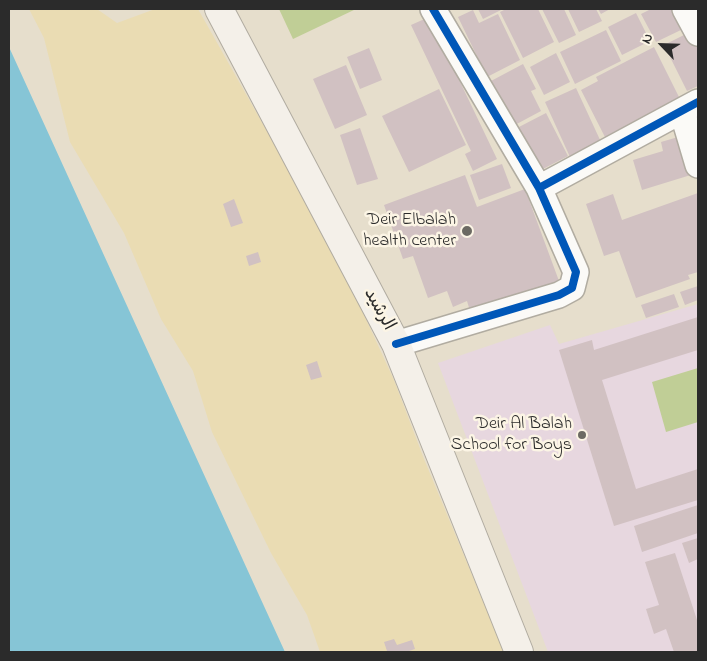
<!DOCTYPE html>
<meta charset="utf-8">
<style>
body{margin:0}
#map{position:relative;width:707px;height:661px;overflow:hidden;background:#e6decc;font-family:"Indie Flower",sans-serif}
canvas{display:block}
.frame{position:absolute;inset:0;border:10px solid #2b2b2b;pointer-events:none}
.north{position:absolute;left:637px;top:20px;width:50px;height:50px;-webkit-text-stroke:4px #fcf5e5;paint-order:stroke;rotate:294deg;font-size:14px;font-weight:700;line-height:20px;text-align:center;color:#2b2b2b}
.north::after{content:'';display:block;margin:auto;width:18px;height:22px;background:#2b2b2b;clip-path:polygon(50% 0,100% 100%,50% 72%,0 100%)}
</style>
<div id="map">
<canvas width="707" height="661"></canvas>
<div class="frame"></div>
<div class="north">N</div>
</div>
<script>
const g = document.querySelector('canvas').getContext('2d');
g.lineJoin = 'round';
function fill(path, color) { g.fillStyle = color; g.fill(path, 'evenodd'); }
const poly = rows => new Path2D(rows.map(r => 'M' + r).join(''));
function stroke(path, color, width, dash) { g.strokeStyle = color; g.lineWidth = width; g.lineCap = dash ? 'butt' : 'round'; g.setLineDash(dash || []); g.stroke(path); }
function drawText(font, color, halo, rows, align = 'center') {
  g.font = font + ' "Indie Flower","Playpen Sans Arabic",sans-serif'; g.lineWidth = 5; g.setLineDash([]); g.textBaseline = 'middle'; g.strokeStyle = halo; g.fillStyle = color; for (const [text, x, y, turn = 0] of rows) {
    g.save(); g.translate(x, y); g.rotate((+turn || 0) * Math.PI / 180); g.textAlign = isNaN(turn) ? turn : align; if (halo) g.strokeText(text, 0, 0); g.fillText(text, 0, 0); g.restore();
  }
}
fill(poly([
 [698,304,698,652,548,652,438,363,550,325,559,344]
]), '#e7d7df');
fill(poly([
 [279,9,356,9,293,39],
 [698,368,698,422,666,432,652,382]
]), '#c0ce96');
fill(poly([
 [29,9,97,9,117,23,155,9,198,9,335,252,394,380,424,459,504,652,320,652,307,615,271,553,212,432,193,371,161,319,124,233,70,142,44,38]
]), '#eadcb3');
fill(poly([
 [9,47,258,593,285,652,9,652]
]), '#86c5d6');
fill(poly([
 [478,9,503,9,483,19],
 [506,9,538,9,554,42,523,58,500,12],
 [542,9,564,9,576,35,559,43],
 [568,9,596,9,602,21,579,32],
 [598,9,610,9,601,14],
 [651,9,673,9,683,29,656,42,641,14],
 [473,10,479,23,498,14,520,60,487,77,458,17],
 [636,13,650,41,622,55,608,27],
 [429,17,497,159,473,171,465,154,471,151,411,25],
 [606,30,621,61,575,84,560,52],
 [694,30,698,39,698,86,687,91,664,45],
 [654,47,681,101,606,139,581,90,598,81,596,77],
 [369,48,382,80,360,89,347,57],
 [556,53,570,82,544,95,530,67],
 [523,64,536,89,531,91,541,111,513,126,491,81],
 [346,65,367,115,335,129,313,79],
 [576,88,601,142,570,157,545,102],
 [439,89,466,145,409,172,382,116],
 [546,113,568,156,539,171,517,128],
 [360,128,378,179,357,185,340,135],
 [685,135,694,174,642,190,633,160,663,151,661,142],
 [502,164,511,188,479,200,470,175],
 [465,175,477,207,525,189,559,281,471,314,467,301,453,307,447,291,428,298,413,256,403,259,384,205],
 [698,193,698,272,688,275,690,279,636,298,619,251,604,256,586,204,613,194,622,220],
 [234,199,243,223,231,227,223,204],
 [258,252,261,262,249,266,246,256],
 [698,286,698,300,685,305,680,292],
 [674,294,679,307,646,318,641,305],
 [698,317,698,350,602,380,636,489,698,469,698,500,614,526,559,350,592,340,594,350],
 [317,361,322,377,311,380,306,365],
 [698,505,698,533,642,552,634,526],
 [698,538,698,559,689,563,682,543],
 [675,553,698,623,698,652,674,652,666,629,654,634,646,609,659,605,645,562],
 [394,639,397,645,412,640,415,649,406,652,387,651,384,642]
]), '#d1c1c2');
const minor = poly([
 [685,9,698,33],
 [682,111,698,165],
 [539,188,698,102],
 [396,344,559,295,572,288,576,272,539,188,433,9]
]);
const secondary = poly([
 [219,9,396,344,519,652]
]);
stroke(minor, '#b1aca1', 28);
stroke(secondary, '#b1aca1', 30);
stroke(minor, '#fbfaf7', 25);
stroke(secondary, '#f4f0e9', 28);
stroke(poly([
 [539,188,698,102],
 [396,344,559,295,572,288,576,272,539,188,433,9]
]), '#0057b8', 8);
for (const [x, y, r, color] of [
 [467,231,6,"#6c6a63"],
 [582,435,5,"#6c6a63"]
]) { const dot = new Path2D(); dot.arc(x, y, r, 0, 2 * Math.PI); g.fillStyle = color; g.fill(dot); stroke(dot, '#fcf5e5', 2); }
drawText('18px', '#2b2b2b', '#fcf5e5', [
 ["Deir Elbalah",456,221],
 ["health center",456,242],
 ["Deir Al Balah",572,425],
 ["School for Boys",572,446]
], 'right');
drawText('18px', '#2b2b2b', '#fcf5e5', [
 ["الرشيد",378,310,61]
]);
</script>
